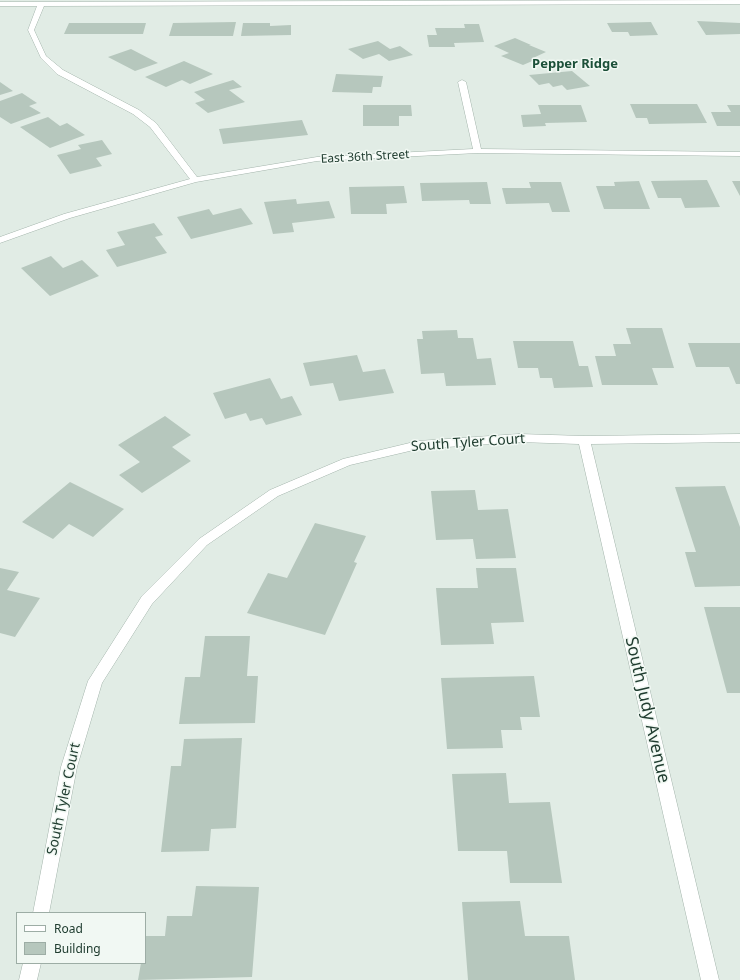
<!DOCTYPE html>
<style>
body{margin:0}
#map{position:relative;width:740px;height:980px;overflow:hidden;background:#e1ece5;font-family:"Noto Sans",sans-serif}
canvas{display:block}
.legend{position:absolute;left:16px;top:912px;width:130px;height:52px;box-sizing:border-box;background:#f1f8f3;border:1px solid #9dada5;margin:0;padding:5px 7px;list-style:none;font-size:12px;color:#203d30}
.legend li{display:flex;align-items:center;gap:8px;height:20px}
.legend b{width:20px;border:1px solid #9dada5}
</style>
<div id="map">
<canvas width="740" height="980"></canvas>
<ul class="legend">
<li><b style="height:5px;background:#fff"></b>Road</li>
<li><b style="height:11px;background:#b6c7bd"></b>Building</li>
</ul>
</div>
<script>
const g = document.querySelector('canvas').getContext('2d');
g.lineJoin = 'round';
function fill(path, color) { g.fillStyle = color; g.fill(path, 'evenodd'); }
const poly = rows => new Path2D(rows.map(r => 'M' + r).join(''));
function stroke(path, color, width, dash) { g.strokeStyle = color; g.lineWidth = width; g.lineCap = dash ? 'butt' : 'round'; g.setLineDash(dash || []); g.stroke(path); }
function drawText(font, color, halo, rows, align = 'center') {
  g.font = font + ' "Noto Sans",sans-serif'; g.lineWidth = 3; g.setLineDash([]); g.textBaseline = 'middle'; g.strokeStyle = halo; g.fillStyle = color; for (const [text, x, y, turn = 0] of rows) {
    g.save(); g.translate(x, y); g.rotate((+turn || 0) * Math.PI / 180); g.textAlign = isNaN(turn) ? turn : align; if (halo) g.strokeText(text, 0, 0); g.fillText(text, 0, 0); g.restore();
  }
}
fill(poly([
 [697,21,740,23,740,34,706,35],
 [236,22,233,36,169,36,173,23],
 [651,22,658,35,630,36,628,32,612,32,607,23],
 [69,23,146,23,143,34,64,34],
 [243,23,270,23,270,26,291,25,291,35,241,36],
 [464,24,479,24,484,42,454,43,455,47,429,47,427,35,437,35,435,28,465,28],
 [515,38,531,45,529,45,546,52,533,58,537,59,523,65,501,56,509,53,494,46],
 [378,41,390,49,400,46,413,55,389,61,379,54,363,59,348,49],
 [131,49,158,63,135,71,108,57],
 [184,61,213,74,190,84,182,80,166,87,145,77],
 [572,71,590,86,567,90,562,85,553,87,549,83,539,85,529,75],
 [336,74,383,76,381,87,373,87,372,93,332,92],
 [233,80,242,87,229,90,245,102,208,113,195,103,205,100,194,92],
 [0,82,13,91,0,95],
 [22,93,37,103,29,106,41,113,11,124,0,117,0,101],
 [630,104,697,104,707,123,649,124,647,118,636,118],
 [363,105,411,105,412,116,399,116,399,126,363,126],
 [538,105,581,105,587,122,545,123,546,126,523,127,521,115,541,114],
 [727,105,740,105,740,126,717,126,711,112,731,112],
 [48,117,60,126,67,123,85,135,50,148,20,127],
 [302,120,308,135,223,144,219,129],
 [102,140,112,154,96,158,102,166,70,174,57,155,81,149,78,145],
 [707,180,720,207,685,208,681,198,658,198,651,181],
 [639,181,650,209,604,209,596,186,615,186,614,182],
 [732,181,740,181,740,196],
 [487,182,491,204,470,204,469,200,422,201,420,183],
 [529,182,561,182,570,212,552,212,549,203,506,204,502,188,531,188],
 [404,186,407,203,386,204,387,214,351,214,349,187],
 [296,199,297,204,329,201,335,218,292,223,294,232,273,234,264,202],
 [241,208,253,224,191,239,177,217,209,209,213,215],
 [154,223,163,235,155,237,167,253,117,267,106,250,125,245,117,232],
 [51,256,63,268,82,260,99,276,50,296,21,268],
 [626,328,662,328,674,368,652,368,658,385,602,385,595,356,616,356,613,344,631,344],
 [457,330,458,338,473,338,477,359,491,358,496,385,446,386,444,373,421,374,417,339,423,339,422,331],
 [513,341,573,341,579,366,588,366,593,387,554,388,552,378,540,378,538,368,518,368],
 [688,343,740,343,740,384,736,384,729,367,696,367],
 [357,355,363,372,385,369,394,393,339,401,333,383,310,386,303,363],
 [270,378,281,399,292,396,302,415,266,425,262,418,250,421,246,413,225,419,213,393],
 [165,416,191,435,172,447,191,461,142,493,119,475,140,462,118,445],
 [70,482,124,509,93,537,69,524,53,539,22,522],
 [725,486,740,527,740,586,695,587,685,552,696,552,675,487],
 [475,490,478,510,508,509,516,558,476,559,473,539,436,540,431,491],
 [315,523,366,536,354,562,357,563,325,635,247,613,268,573,287,578],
 [0,568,19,572,7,590,40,598,15,637,0,633],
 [476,568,516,568,524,622,491,623,494,644,441,645,436,588,478,588],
 [704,607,740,607,740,693,727,693],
 [205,636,250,636,247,676,258,676,255,723,179,724,185,677,200,677],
 [534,676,540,717,520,717,522,730,501,730,503,748,447,749,441,678],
 [242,738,236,828,211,829,209,851,161,852,171,766,181,766,184,739],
 [506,773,509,803,550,802,562,883,510,883,507,851,458,851,452,774],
 [196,886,259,887,252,977,138,980,141,963,145,963,145,936,165,936,167,916,192,916],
 [520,901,525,936,569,936,575,980,468,980,462,902]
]), '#b6c7bd');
const minor = poly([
 [740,0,740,4,44,6,34,30,46,56,63,70,139,110,156,123,197,177,317,157,473,149,458,82,462,80,466,82,481,149,740,152,740,156,478,153,317,161,196,182,70,218,0,243,0,237,64,214,190,179,150,127,133,114,57,74,41,58,28,30,37,6,0,6,0,2,740,0],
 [519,434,584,436,740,434,740,442,591,444,719,980,701,980,579,444,519,442,418,449,350,465,278,496,207,545,152,604,102,683,77,767,49,913,33,913,61,767,88,681,142,596,199,539,270,490,343,459,418,441,519,434],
 [23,963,41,963,37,980,19,980,23,963]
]);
stroke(minor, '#a3b4ab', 1);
fill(minor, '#fff');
drawText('12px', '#203d30', '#f1f8f3', [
 ["East 36th Street",365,157,-3]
]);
drawText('bold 13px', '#1c5039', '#f1f8f3', [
 ["Pepper Ridge",575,64]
]);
drawText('14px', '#203d30', '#f1f8f3', [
 ["South Tyler Court",468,443,-4],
 ["South Tyler Court",64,799,-78]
]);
drawText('17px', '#203d30', '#f1f8f3', [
 ["South Judy Avenue",647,710,77]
]);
</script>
